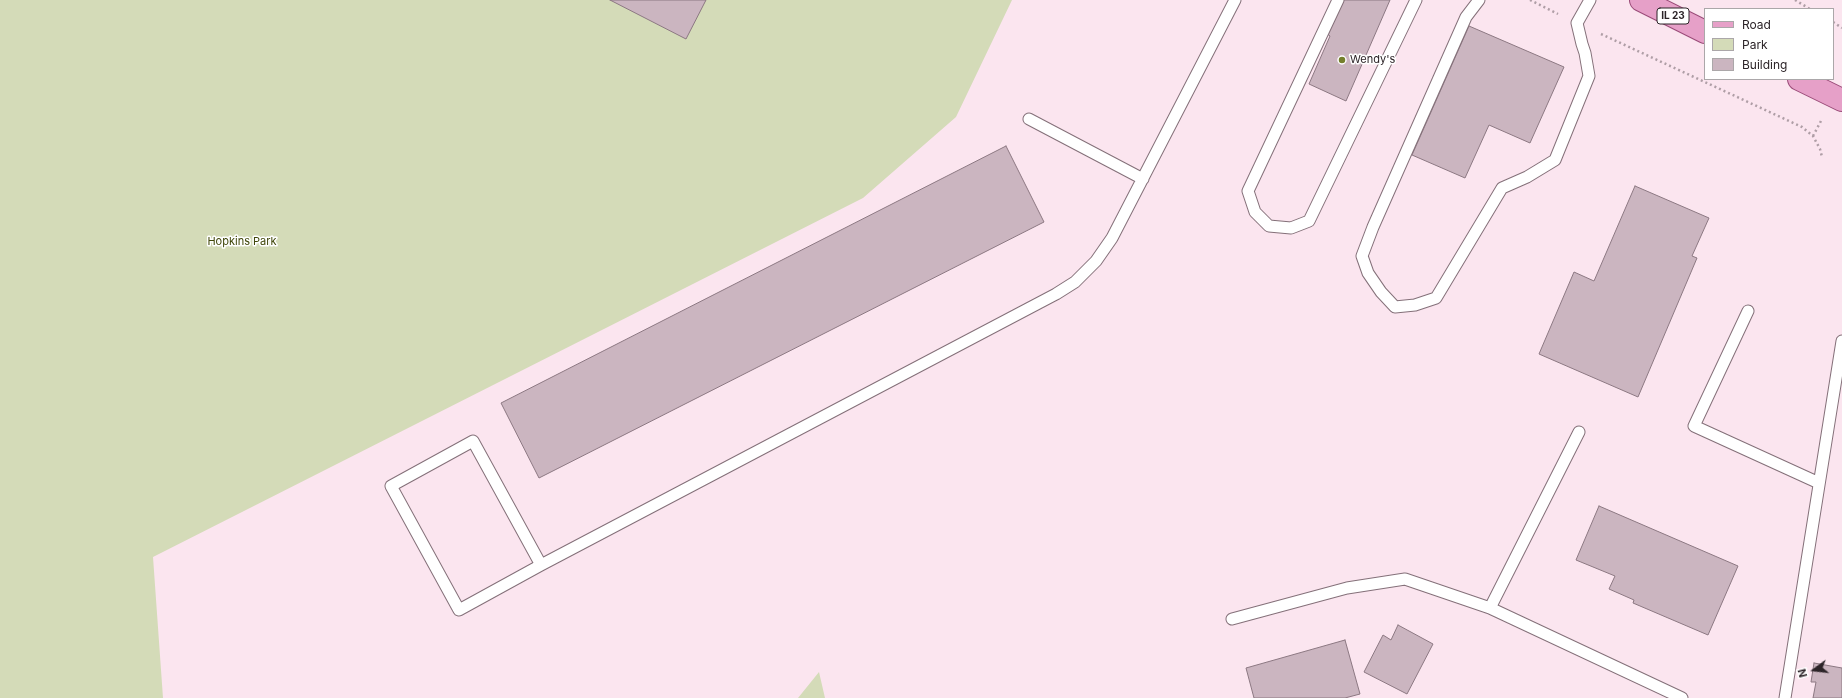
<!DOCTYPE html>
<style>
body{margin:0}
#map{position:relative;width:1842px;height:698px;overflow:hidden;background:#fbe5ef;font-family:Inter,sans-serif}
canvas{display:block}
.legend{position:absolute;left:1704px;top:8px;width:130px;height:72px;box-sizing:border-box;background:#fff;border:1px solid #aba7a9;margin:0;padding:5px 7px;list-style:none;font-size:12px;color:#2c2428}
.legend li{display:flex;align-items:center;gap:8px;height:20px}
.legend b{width:20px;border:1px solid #aba7a9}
.north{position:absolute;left:1794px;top:650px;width:40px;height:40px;-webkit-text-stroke:3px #fff;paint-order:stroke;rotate:255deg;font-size:11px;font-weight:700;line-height:16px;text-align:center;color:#2c2428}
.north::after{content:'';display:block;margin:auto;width:14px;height:18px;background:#2c2428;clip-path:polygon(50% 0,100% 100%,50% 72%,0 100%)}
</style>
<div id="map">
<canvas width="1842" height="698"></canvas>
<ul class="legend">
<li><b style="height:5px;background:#e6a0c8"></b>Road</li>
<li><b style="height:11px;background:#d4dbb8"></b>Park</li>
<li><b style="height:11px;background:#cbb5c0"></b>Building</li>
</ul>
<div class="north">N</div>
</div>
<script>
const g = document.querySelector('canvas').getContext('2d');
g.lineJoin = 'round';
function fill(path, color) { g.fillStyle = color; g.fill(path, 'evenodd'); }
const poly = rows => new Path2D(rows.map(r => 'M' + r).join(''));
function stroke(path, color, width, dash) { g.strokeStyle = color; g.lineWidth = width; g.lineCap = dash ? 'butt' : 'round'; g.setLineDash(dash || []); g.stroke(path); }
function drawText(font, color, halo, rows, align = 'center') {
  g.font = font + ' Inter,sans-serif'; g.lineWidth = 3; g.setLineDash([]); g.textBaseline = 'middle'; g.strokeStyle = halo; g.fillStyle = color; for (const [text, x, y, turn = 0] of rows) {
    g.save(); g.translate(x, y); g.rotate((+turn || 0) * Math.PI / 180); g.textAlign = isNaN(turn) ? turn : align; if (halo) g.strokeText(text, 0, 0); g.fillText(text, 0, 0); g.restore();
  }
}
fill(poly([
 [0,0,1012,0,956,117,863,198,153,557,163,698,0,698],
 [819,672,825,698,798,698]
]), '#d4dbb8');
const building = poly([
 [610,0,706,0,686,39,610,0],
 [1340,0,1390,0,1346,101,1309,84,1330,36,1326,33,1340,0],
 [1469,26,1564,67,1530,143,1489,125,1465,178,1412,155,1469,26],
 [1006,146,1044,222,539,478,501,403,1006,146],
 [1635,186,1709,218,1692,256,1697,258,1638,397,1539,354,1574,272,1594,281,1635,186],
 [1599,506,1738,566,1708,635,1633,603,1634,600,1609,589,1615,576,1576,560,1599,506],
 [1398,625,1433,644,1407,694,1364,672,1383,635,1391,640,1398,625],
 [1345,640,1360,694,1345,698,1254,698,1246,668,1345,640],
 [1814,663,1842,668,1842,698,1813,698,1816,682,1811,682,1814,663]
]);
fill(building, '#cbb5c0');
stroke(building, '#8c7882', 1);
const lane = poly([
 [1338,0,1248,191,1255,212,1269,226,1291,228,1309,221,1416,0],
 [1479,0,1466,17,1373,227,1362,256,1368,273,1381,292,1395,307,1415,305,1436,298,1502,188,1527,177,1555,160,1589,76,1585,53,1582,44,1577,23,1590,0],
 [1029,119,1143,179],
 [1748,311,1694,426,1819,483],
 [541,565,473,441,391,486,459,610,541,565,1056,294,1075,282,1096,261,1112,238,1235,0],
 [1490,608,1579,432],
 [1232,619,1347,588,1405,579,1490,608,1682,698],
 [1785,698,1842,341]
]);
const primary = poly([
 [1641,0,1705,32],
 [1799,79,1842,100]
]);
stroke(lane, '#847079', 13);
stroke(primary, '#9a4b78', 24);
stroke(poly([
 [1530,0,1558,14],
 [1795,0,1810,9],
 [1833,22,1842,28],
 [1601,34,1802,127,1813,136,1820,149,1822,157],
 [1813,136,1822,119]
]), '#af9ea6', 2.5, [2, 3]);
stroke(lane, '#fff', 11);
stroke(primary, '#e6a0c8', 22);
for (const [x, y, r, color] of [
 [1342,60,4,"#747f2c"]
]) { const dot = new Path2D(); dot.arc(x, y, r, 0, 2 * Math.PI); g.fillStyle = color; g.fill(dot); stroke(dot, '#fff', 1.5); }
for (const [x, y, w] of [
 [1673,16,32]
]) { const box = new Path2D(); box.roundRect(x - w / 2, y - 8, w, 16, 3); g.fillStyle = '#fff'; g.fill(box); stroke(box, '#2c2428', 1); }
drawText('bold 10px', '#2c2428', null, [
 ["IL 23",1673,16]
]);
drawText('11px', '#2c2428', '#fff', [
 ["Wendy's",1350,60]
], 'left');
drawText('11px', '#40470a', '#fff', [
 ["Hopkins Park",242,242]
]);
</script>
